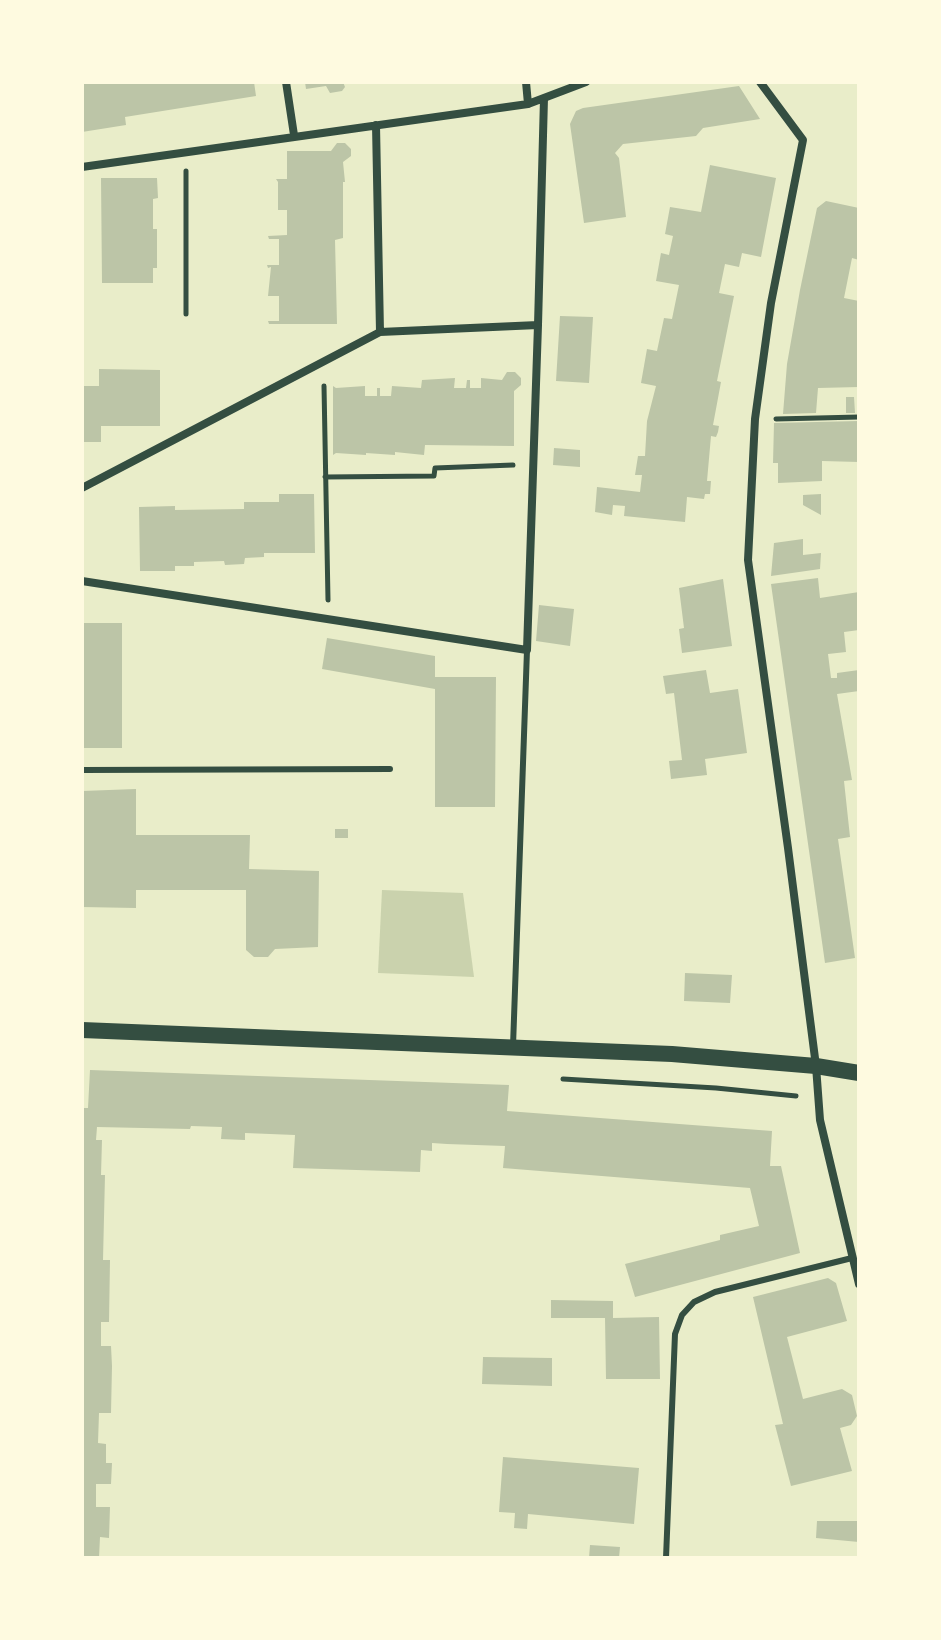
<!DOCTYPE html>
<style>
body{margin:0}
#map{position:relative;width:941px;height:1640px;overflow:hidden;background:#e9edc9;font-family:"IBM Plex Sans",sans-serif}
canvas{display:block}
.frame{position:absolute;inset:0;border:84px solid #fefae0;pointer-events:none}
</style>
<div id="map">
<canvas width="941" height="1640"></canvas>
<div class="frame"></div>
</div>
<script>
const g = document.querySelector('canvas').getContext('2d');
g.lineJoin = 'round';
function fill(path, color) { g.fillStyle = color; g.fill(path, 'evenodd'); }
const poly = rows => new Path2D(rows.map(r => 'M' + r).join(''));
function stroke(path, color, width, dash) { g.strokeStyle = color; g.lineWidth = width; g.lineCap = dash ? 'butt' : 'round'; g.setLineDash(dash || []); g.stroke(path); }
fill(poly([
 [382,890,463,893,474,977,378,973]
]), '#cad2ad');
fill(poly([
 [82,82,254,82,256,96,125,117,126,125,82,132],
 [305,82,343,82,345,87,342,91,330,93,326,86,306,89],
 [739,86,760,119,703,128,696,136,623,144,615,153,619,158,626,217,584,223,570,124,576,111,583,108],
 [337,143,345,143,351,149,351,156,343,162,345,182,343,182,343,238,335,240,337,324,269,324,268,321,279,321,279,296,268,296,271,267,268,268,267,265,279,265,279,239,269,239,268,236,287,235,287,210,278,210,278,182,276,179,287,179,287,151,331,151],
 [710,165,776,178,761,257,742,253,739,267,725,264,719,293,734,296,717,381,721,382,713,425,719,426,718,432,716,437,711,436,707,481,711,481,710,494,705,494,704,499,687,497,685,522,624,516,625,506,613,505,612,515,595,512,597,487,640,492,642,475,635,475,638,456,645,456,647,421,656,386,641,383,647,349,657,351,664,318,672,319,679,285,656,281,661,253,669,255,673,236,665,234,670,207,701,212],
 [101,178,157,178,158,198,153,199,153,229,157,229,157,268,153,268,153,283,102,283],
 [826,201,859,208,859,260,852,258,844,298,859,301,859,387,818,388,816,413,783,414,787,364,800,290,817,208],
 [560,316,593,317,589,383,556,381],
 [99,369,160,370,160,426,101,426,101,442,82,442,82,386,99,386],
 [507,372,515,372,521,378,521,385,514,391,514,446,425,445,424,455,395,452,395,455,366,453,366,455,336,453,333,455,333,386,336,388,365,386,365,396,377,396,377,388,380,388,380,396,391,396,392,386,421,388,422,380,455,378,454,388,466,388,467,380,470,380,470,388,481,388,481,378,502,380],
 [846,397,854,397,855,413,846,413],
 [859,421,859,462,822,461,822,481,778,483,778,463,773,463,774,423],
 [554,448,580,450,580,467,553,465],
 [279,494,314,494,315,553,264,553,264,557,245,558,244,564,225,565,224,561,194,562,194,566,175,566,175,571,140,571,139,507,175,506,175,510,244,509,244,502,279,502],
 [821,494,821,515,803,505,803,495],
 [803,539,803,555,821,553,820,569,771,576,774,543],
 [818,578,820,598,859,592,859,630,844,632,846,652,828,654,831,678,837,678,837,673,859,670,859,691,837,694,852,780,844,781,850,837,838,839,855,958,825,963,771,584],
 [723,579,732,646,682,653,679,629,684,628,679,588],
 [539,605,574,609,570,646,536,641],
 [82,623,122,623,122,748,82,748],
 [327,638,435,656,435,677,496,677,495,807,435,807,435,689,322,669],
 [706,670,710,693,738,689,747,753,705,759,707,775,671,779,669,761,682,760,674,693,666,694,663,676],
 [136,789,136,835,250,835,249,869,319,871,318,947,275,949,268,957,254,957,246,950,246,890,136,890,136,908,82,907,82,791],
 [335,829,348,829,348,838,335,838],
 [685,973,732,975,730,1003,684,1001],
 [90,1070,509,1085,507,1111,772,1131,770,1166,781,1166,800,1253,635,1297,625,1264,720,1240,720,1235,759,1226,750,1188,503,1168,505,1146,447,1144,432,1143,432,1151,421,1150,420,1172,293,1168,295,1135,245,1133,245,1140,221,1139,222,1127,191,1126,190,1129,97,1127,96,1140,102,1140,101,1175,105,1175,103,1260,110,1260,109,1322,101,1322,101,1346,111,1346,112,1366,111,1413,99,1413,98,1443,106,1444,106,1463,112,1463,111,1484,96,1484,96,1507,110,1507,109,1538,100,1537,99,1558,82,1558,82,1108,88,1108],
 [828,1278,836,1283,847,1321,787,1337,803,1399,842,1389,852,1395,857,1416,851,1425,840,1428,852,1471,791,1486,775,1425,783,1424,753,1297],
 [551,1300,613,1301,613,1318,659,1317,660,1379,606,1379,605,1318,551,1318],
 [483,1357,552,1358,552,1386,482,1384],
 [503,1457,639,1468,634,1524,528,1514,527,1529,514,1528,515,1513,499,1512],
 [817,1521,859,1521,859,1542,816,1538],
 [590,1545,620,1547,619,1558,589,1558]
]), '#bcc5a7');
stroke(poly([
 [186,314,186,171],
 [324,386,328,600],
 [776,419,859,417],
 [325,477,434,476,435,468,513,465],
 [563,1079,716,1088,796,1096]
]), '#344e41', 5);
stroke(poly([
 [82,770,390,769],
 [513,1046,527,650],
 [666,1558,675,1334,682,1315,694,1302,715,1292,852,1258]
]), '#344e41', 6);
stroke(poly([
 [286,82,294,135],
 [526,82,528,104],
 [760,82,803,140,771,303,755,419,748,560,788,848,816,1066,820,1120,859,1284],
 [376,125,380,332,538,325,544,98],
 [82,167,528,104,586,82],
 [82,488,380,332],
 [82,581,527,650,538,325]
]), '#344e41', 8);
stroke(poly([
 [82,1030,672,1054,816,1066,859,1073]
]), '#344e41', 16);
</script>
